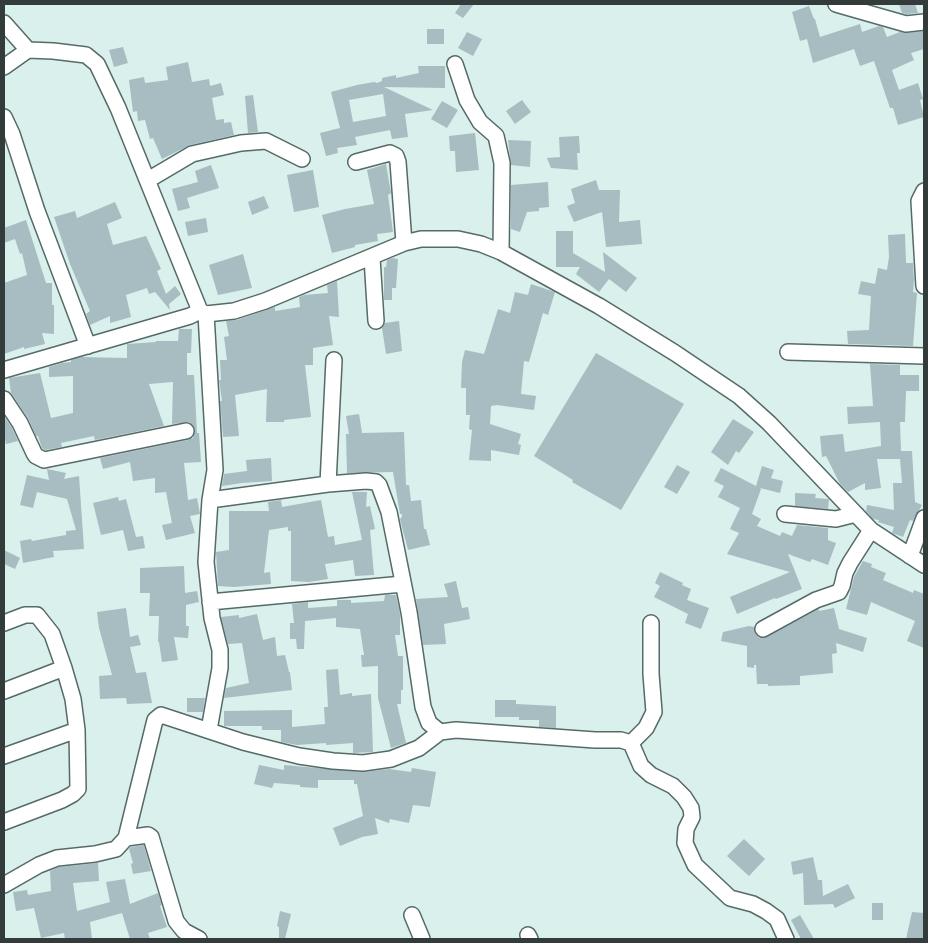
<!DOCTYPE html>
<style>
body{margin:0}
#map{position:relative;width:928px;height:943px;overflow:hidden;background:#d9f0ec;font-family:Poppins,sans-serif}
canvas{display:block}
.frame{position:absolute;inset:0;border:5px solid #333c3a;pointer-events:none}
</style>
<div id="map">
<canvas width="928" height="943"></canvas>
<div class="frame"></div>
</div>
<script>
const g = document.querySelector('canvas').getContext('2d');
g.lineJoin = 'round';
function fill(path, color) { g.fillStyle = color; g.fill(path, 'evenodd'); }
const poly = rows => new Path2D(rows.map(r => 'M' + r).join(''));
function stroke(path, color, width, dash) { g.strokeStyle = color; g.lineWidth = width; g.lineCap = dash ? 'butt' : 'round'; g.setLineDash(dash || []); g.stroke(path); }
fill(poly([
 [461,4,474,4,463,18,455,13],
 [899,4,915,4,918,13,907,14,902,13],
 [809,6,814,19,815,19,820,37,860,24,862,32,879,26,883,27,887,37,900,32,907,33,924,31,924,49,911,53,914,60,892,70,899,90,918,83,923,99,920,100,924,117,898,125,893,108,890,108,874,61,860,66,854,49,813,63,807,39,800,41,792,12],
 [427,29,444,29,444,44,427,44],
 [467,32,482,39,473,56,458,48],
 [123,47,128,63,114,67,109,50],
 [188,62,192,82,209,79,210,86,221,83,224,95,212,98,216,120,224,119,224,123,231,122,234,135,190,145,162,159,153,138,150,139,145,120,138,121,137,111,133,112,129,80,144,77,145,83,168,80,166,67],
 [418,66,445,66,445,88,384,87,433,110,405,114,408,137,392,139,390,130,355,137,357,145,337,148,338,153,326,156,320,133,340,128,331,92,357,85,374,82,377,83,382,81,382,78,396,75,396,78,419,73],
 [383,94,386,116,353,122,349,100],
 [253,95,258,132,248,133,245,96],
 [522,100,531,112,515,124,506,111],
 [442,101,458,110,447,128,431,119],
 [475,133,479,170,456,172,455,151,450,151,449,136],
 [579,136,580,153,577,153,578,170,551,168,547,158,560,157,559,137],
 [508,140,531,141,530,167,511,165],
 [386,164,391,193,388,195,393,232,377,234,378,241,355,245,355,247,332,253,322,215,345,209,374,204,367,170],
 [211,165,219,188,187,198,190,208,178,211,172,189,198,182,195,171],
 [313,170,319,207,294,212,287,175],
 [596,180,599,190,620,190,619,222,640,220,642,244,606,247,602,212,574,222,567,206,575,203,571,189],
 [548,182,549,207,539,208,539,211,527,212,520,232,511,229,511,185],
 [264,196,269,208,252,215,248,202],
 [115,202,122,218,107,224,113,245,146,236,161,269,157,271,166,294,175,286,181,294,169,304,170,310,155,292,149,294,147,288,126,295,131,317,110,323,110,316,90,325,86,314,90,311,70,264,54,217,75,211,77,218],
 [206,218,208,232,188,236,185,222],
 [26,220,46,283,52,283,52,305,54,305,54,334,42,333,45,344,24,349,24,347,4,354,4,283,27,275,22,253,20,254,15,239,4,243,4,228],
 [556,231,573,231,573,253,605,272,603,252,637,278,626,292,609,279,599,292,576,274,580,267,556,267],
 [905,234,906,263,913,263,914,280,913,292,917,293,913,346,848,344,847,331,869,330,871,296,858,294,861,281,875,284,878,268,887,270,889,257,888,235],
 [243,254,252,288,218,295,209,265],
 [392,258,398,259,396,288,392,288,392,300,384,300,384,267,386,267,387,260],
 [337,281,339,317,329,316,333,345,313,348,313,365,305,365,311,417,284,420,284,422,266,422,267,389,235,395,239,436,223,437,220,401,222,401,219,380,221,380,220,360,227,360,224,337,229,336,226,321,237,320,275,307,275,311,300,307,299,297,304,295,328,293,327,285],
 [531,284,555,292,548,315,543,313,529,362,524,361,521,394,536,396,534,410,497,405,491,406,490,424,521,434,518,444,521,445,519,455,491,450,491,461,469,460,472,430,469,429,470,415,466,415,466,388,461,388,462,362,465,350,484,354,498,309,510,313,515,292,528,295],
 [399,321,402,351,386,354,382,328,385,323],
 [179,329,192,329,191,353,187,353,187,375,194,375,197,433,199,433,201,462,184,463,188,500,197,498,200,514,190,516,195,533,166,540,162,525,172,523,166,492,155,493,155,478,133,481,130,462,103,469,100,458,188,440,193,438,195,430,189,422,172,424,173,382,149,384,164,426,95,440,94,436,61,443,62,447,45,450,42,448,38,436,36,436,28,418,11,393,9,378,40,373,51,418,73,413,73,376,49,377,49,367,62,363,71,362,71,360,81,357,127,358,127,344,156,342,156,341,178,341],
 [596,353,684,404,621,510,572,482,573,480,534,456],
 [870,364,900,365,900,375,919,375,919,391,906,391,905,422,900,422,901,451,912,451,915,502,922,505,913,521,910,520,903,537,892,533,894,527,878,522,879,520,873,519,866,511,867,505,894,510,893,483,902,483,900,459,877,459,881,488,865,490,865,483,848,492,840,484,826,456,822,457,820,436,843,434,845,452,881,446,880,422,848,424,847,407,873,406],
 [359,414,362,433,404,432,406,485,409,485,411,501,421,500,424,529,426,529,430,545,408,550,400,519,402,517,402,514,400,514,393,472,347,473,346,434,349,434,346,416],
 [4,416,12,428,18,441,6,444,4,435],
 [733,419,754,432,739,453,736,451,728,465,711,452],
 [271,458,272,481,242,483,222,486,224,474,247,471,246,460],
 [677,465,690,472,677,494,664,487],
 [762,466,774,470,771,478,783,481,780,493,760,488,761,489,752,514,761,519,757,526,780,536,782,532,792,536,797,525,828,528,828,540,836,543,828,565,812,559,810,562,788,554,802,589,776,599,775,598,737,614,730,597,790,572,727,554,739,533,730,529,740,508,718,497,724,486,714,481,721,468,756,486],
 [47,469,66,473,64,479,79,476,84,549,53,551,54,557,23,563,20,541,31,539,32,541,66,535,66,531,76,530,67,499,37,492,33,508,20,505,27,475,49,480],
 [352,492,367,492,366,507,370,506,375,529,370,530,374,575,355,576,353,560,325,564,328,579,309,582,291,581,291,531,288,531,288,527,269,530,264,573,270,572,271,584,234,587,218,586,216,552,229,550,229,511,269,511,268,502,281,500,282,507,321,500,328,537,334,536,335,545,362,540],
 [795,493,816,494,815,498,829,499,828,509,795,506],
 [118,497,119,501,126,499,136,537,143,536,145,548,128,551,123,530,101,535,93,503],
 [4,550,20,558,15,569,4,564],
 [863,561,872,564,871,567,886,573,883,580,913,593,914,590,924,594,924,648,907,641,915,621,871,602,867,615,846,609,854,577],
 [184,566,185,593,197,591,199,602,186,605,186,626,189,626,188,638,174,637,178,660,162,662,159,642,158,642,159,616,149,616,150,593,140,593,140,568],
 [660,572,683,583,682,585,691,589,687,600,709,608,701,629,685,623,688,614,654,597,660,586,655,583],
 [456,581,462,608,468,607,470,619,444,624,446,644,423,645,416,599,448,597,444,584],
 [385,595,396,595,400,614,400,635,395,635,398,656,403,656,403,690,401,690,401,704,397,704,406,743,391,748,378,698,378,666,362,667,361,655,364,655,360,629,336,627,336,618,305,621,304,649,297,649,296,639,290,639,290,623,294,623,292,604,308,602,308,608,337,606,337,600,351,600,351,603,384,601],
 [126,608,130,637,138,635,141,645,130,647,136,673,146,672,152,703,127,704,126,698,100,699,99,676,112,675,99,628,97,612],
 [834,608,839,629,867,638,863,652,836,643,837,653,832,654,833,673,800,676,800,685,768,686,768,684,757,684,756,665,754,665,754,668,747,667,747,646,721,641,723,632,749,626,754,627,755,633,758,637,762,638,767,637,819,609,819,611],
 [257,614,263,640,275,637,277,656,285,655,289,672,290,672,292,690,224,698,226,688,249,683,242,643,228,644,221,617,239,615,239,618],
 [338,669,340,695,352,693,352,696,371,694,373,752,353,753,353,743,326,745,326,743,297,745,281,742,281,730,262,730,262,726,224,726,224,711,292,710,292,727,325,724,324,707,328,707,326,670],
 [187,698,205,698,203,712,187,712],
 [495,700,516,700,516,704,556,706,556,728,539,727,539,720,519,720,519,717,495,717],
 [259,765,284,770,284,765,363,772,389,769,411,772,412,768,436,772,430,807,413,805,409,823,390,819,389,823,375,818,378,834,362,837,340,846,333,828,363,816,357,784,354,784,354,780,318,780,318,788,300,787,300,785,274,783,272,788,254,784],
 [744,839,765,859,749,876,727,856],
 [144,845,151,871,133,874,131,864,133,863,129,849,131,847],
 [813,857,818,880,822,880,823,896,848,884,855,898,835,908,833,904,804,905,803,873,793,875,791,862],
 [98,863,99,881,73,883,77,911,110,902,106,882,125,879,130,904,158,893,162,905,160,906,167,927,148,933,150,939,130,939,122,913,90,922,92,939,65,939,64,933,41,938,34,908,16,911,13,892,27,890,28,895,51,891,50,871,59,867],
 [872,903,883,903,883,920,872,920],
 [280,911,291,914,285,939,279,939,279,927,277,926],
 [912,912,924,913,924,939,906,939],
 [800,915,814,939,801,939,791,920]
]), '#a7bdc1');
const minor = poly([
 [836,4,906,24,924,22],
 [4,23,28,50,53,51,86,55,97,64,118,108,200,311,206,314,234,311,265,301,404,243,421,239,458,239,481,244,501,252,599,306,675,353,739,396,769,423,871,530,924,565],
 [455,64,467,100,480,122,496,136,502,163,501,252],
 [4,67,28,50],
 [4,117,12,134,37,211,88,346],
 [356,162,390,153,396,156,398,162,404,243],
 [148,180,192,154,241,143,266,141,302,159],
 [924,191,919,201,924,286],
 [372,258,376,321],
 [206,314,215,470,210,500,206,562,212,618,220,650,220,668,209,730],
 [788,352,924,356],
 [4,370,190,316,200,311],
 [4,399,20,423,34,453,36,456,44,460,186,431],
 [328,484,334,360],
 [210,500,328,484,366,481,376,482,379,485,389,512,409,612,423,707,429,723,440,732],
 [785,514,836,519,856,514],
 [910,556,924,518],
 [210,602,403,584],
 [4,623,25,615,37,615,52,634,64,668,73,699,77,730,78,789,73,794,62,800,4,822],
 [763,629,816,600,839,592,842,586,845,573,850,563,871,530],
 [4,691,64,668],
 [631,743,646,728,654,712,651,674,651,623],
 [4,756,77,730],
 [126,838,148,835,151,837,176,921,184,931,199,939],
 [4,885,39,865,57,858,95,854,116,849,126,838,155,720,161,715,243,742,299,756,333,761,363,763,391,759,419,748,440,732,456,730,595,740,621,740,631,743,641,766,651,775,673,786,684,797,691,808,692,817,686,829,685,843,695,865,730,898,753,904,766,911,777,919,786,939],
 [412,915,422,939],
 [528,935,530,939]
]);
stroke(minor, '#566a67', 18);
stroke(minor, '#fff', 15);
</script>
